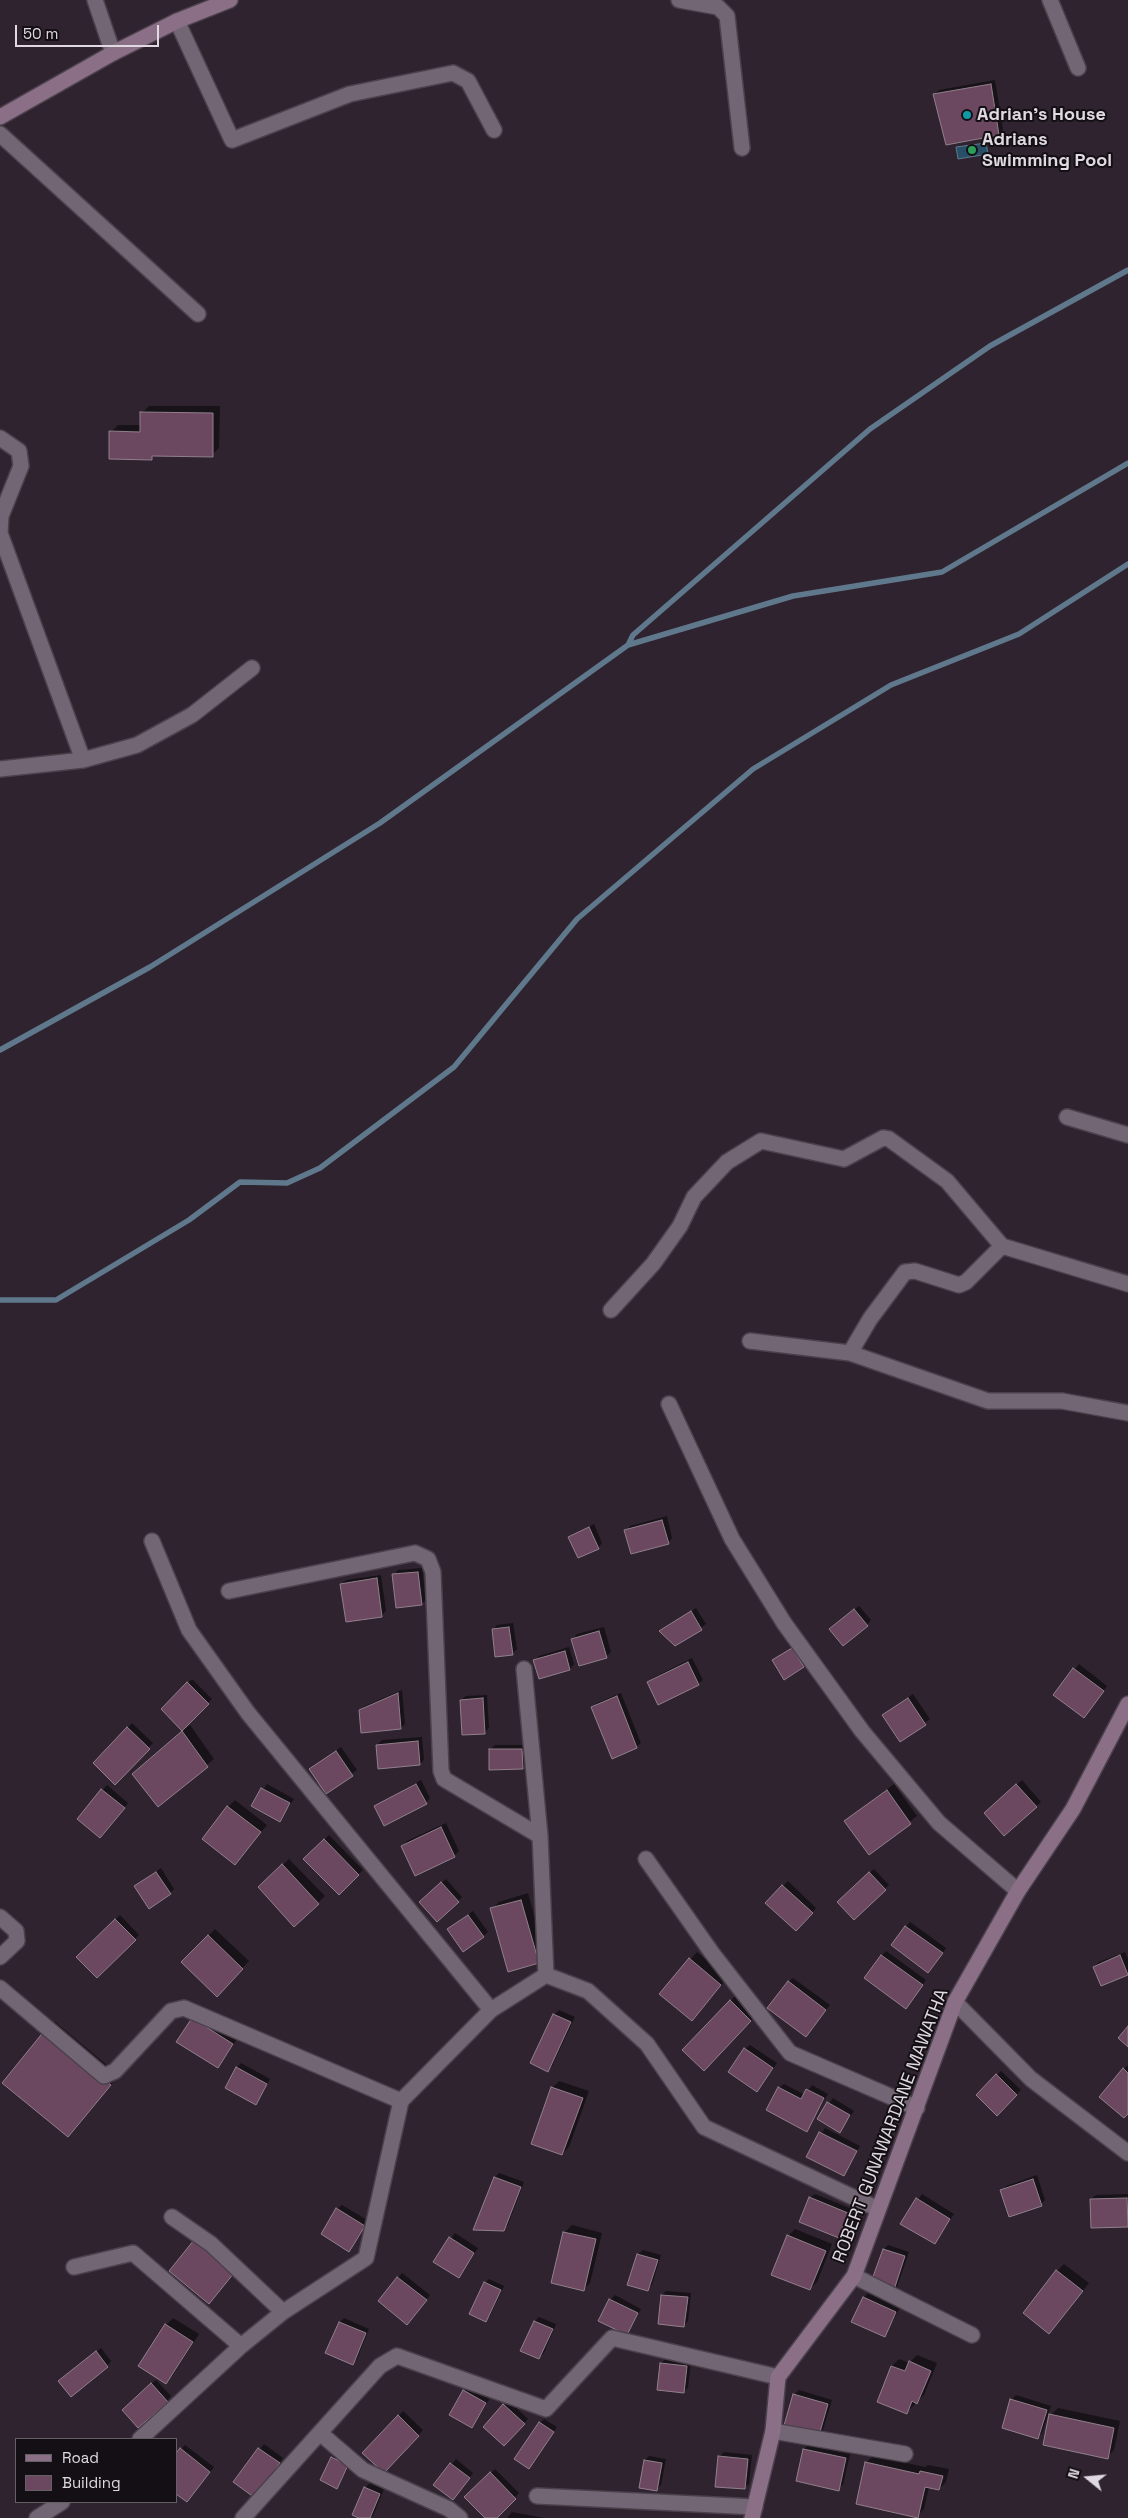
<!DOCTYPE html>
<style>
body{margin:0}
#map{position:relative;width:1128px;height:2518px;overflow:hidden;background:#2e232f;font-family:"Space Grotesk",sans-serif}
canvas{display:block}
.legend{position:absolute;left:15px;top:2438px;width:162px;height:65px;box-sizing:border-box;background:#130f14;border:1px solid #656066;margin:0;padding:6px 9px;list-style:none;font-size:15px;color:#e1d9e1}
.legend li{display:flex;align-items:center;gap:10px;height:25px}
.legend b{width:25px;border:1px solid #656066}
.north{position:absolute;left:1063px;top:2453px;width:50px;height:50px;-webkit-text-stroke:4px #130f14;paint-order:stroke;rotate:287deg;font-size:14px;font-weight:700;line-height:20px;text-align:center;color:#e1d9e1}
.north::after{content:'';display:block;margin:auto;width:18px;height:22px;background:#e1d9e1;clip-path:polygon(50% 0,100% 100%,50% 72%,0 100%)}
.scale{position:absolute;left:15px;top:25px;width:144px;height:22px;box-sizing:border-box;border:2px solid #e1d9e1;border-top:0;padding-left:6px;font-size:15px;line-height:18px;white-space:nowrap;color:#e1d9e1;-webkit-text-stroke:4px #130f14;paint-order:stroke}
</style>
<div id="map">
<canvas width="1128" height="2518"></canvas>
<ul class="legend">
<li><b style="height:6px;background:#8a6f87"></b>Road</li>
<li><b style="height:14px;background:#6c4860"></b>Building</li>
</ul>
<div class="north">N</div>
<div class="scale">50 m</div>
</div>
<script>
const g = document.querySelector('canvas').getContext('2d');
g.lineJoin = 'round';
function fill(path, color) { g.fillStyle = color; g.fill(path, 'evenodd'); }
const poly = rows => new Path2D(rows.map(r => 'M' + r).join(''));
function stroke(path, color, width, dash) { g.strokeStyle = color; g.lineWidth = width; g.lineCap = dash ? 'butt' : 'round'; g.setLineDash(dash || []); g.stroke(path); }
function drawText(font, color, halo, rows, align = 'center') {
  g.font = font + ' "Space Grotesk",sans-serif'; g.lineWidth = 4; g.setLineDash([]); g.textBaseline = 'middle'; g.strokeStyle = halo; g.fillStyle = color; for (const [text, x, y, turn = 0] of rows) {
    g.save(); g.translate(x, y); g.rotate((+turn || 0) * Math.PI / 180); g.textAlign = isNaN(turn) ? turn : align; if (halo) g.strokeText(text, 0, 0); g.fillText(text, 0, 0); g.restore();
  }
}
const water = poly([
 [986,143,988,154,958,159,956,147,986,143]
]);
fill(water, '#284f68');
stroke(water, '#60788c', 1);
fill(poly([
 [995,80,1003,130,998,134,935,94,939,90],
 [149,406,220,406,219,448,212,455,155,455,151,458,111,432,118,425,141,425,142,413],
 [667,1516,672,1538,668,1543,626,1531,630,1526],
 [594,1524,602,1543,598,1548,570,1537],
 [422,1568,426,1600,421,1604,394,1575,398,1570],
 [381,1575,386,1611,382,1615,341,1584,346,1580],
 [859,1606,871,1620,867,1625,835,1625],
 [696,1608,706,1624,675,1645,661,1631],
 [513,1623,517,1649,512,1654,493,1630,497,1625],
 [604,1627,611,1652,606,1657,573,1639,577,1634],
 [797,1644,808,1662,803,1666,773,1661],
 [569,1647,574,1664,570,1669,540,1677,535,1660,539,1656],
 [692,1658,703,1680,698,1684,648,1682,653,1678],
 [1079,1664,1107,1686,1088,1712,1055,1695],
 [192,1679,212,1699,184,1727,186,1728,190,1725,214,1759,158,1805,140,1767,183,1730,162,1709],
 [402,1690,405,1724,401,1728,360,1710,365,1706],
 [621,1693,641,1743,636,1747,592,1707,597,1703],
 [913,1694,930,1719,900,1740,884,1715],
 [487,1695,489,1728,484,1733,461,1700,466,1696],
 [132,1723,153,1743,115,1783,95,1763],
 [422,1737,424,1760,420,1764,377,1745,382,1740],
 [495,1745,526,1745,527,1763,523,1768,490,1750],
 [341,1747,357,1770,326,1792,311,1769],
 [421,1780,430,1798,426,1803,375,1806],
 [1022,1780,1041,1802,1004,1834,990,1808],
 [267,1784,294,1799,279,1821,253,1806],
 [894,1784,917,1816,869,1853,846,1821],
 [107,1785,128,1803,104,1832,78,1819],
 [235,1800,267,1825,235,1863,228,1807],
 [446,1823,459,1851,454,1856,402,1846,407,1841],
 [329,1835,363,1870,339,1893,305,1859],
 [289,1859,325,1896,295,1925,260,1887],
 [161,1868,174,1889,170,1893,136,1886],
 [874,1869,889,1885,854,1918,839,1902],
 [446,1879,462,1897,458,1901,425,1898],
 [788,1881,816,1908,796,1930,767,1903],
 [528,1893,545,1955,538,1962,492,1909,499,1902],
 [473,1911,488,1932,483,1936,453,1925],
 [120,1915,139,1935,97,1977,78,1957],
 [910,1922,946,1948,933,1967,892,1945],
 [215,1929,249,1961,217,1995,183,1962],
 [886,1951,926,1980,906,2007,881,1956],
 [697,1952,728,1977,699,2012,661,1993],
 [1125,1952,1128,1959,1128,1974,1101,1985,1094,1967,1099,1962],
 [793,1978,830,2005,810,2031,788,1982],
 [737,1994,757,2014,704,2069,684,2050],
 [559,2010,575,2017,552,2066,548,2070,532,2062,555,2014],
 [197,2014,237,2039,218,2067,178,2041],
 [55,2022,119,2075,68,2135,46,2031],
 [750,2045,777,2063,757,2090,745,2049],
 [241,2063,270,2079,255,2103,237,2068],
 [1128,2065,1128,2113,1124,2069],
 [1001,2071,1021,2090,997,2114,978,2095],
 [559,2081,589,2091,569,2147,562,2154,552,2088],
 [784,2084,805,2095,812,2085,828,2094,806,2130,779,2088],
 [833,2098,854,2111,840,2131,819,2119],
 [825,2128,860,2146,843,2175,808,2156],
 [499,2173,524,2182,508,2225,503,2230,475,2229,495,2177],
 [1037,2175,1045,2200,1041,2204,1002,2191,1006,2186],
 [815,2194,852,2209,843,2232,838,2236,810,2198],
 [922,2194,954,2214,934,2243,902,2223],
 [1128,2194,1127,2226,1091,2199,1096,2195],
 [342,2205,369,2221,349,2251,337,2209],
 [572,2225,602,2233,590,2283,583,2290,552,2282,565,2232],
 [795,2229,832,2244,817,2282,810,2289,788,2236],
 [455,2233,478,2248,459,2276,435,2261],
 [888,2245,909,2252,897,2287,893,2291,884,2249],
 [643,2250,661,2255,652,2285,647,2290,629,2284,638,2254],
 [1064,2264,1089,2283,1056,2325,1057,2271],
 [402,2273,430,2295,412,2319,379,2301],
 [489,2279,504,2286,490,2316,485,2321,485,2283],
 [666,2291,691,2293,688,2321,684,2325,662,2295],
 [868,2293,900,2308,884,2336,864,2297],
 [615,2295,641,2309,626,2334,610,2300],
 [539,2317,556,2324,544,2353,539,2358,535,2321],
 [173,2318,199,2334,173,2375,166,2382,166,2325],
 [344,2318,369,2329,357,2359,352,2363,340,2322],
 [101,2348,111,2361,107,2366,64,2377],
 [917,2355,937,2363,924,2395,907,2412,878,2401,892,2366,899,2359,909,2363],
 [666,2359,691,2361,688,2388,683,2392,661,2363],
 [156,2380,171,2396,167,2401,128,2405],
 [469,2387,490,2398,472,2427,464,2391],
 [799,2390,832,2400,822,2433,818,2438,794,2395],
 [1016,2395,1051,2406,1042,2433,1038,2437,1011,2400],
 [509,2401,528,2419,504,2444,485,2427],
 [1058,2408,1120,2421,1114,2450,1107,2457,1051,2415],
 [403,2411,423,2430,384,2472,364,2453],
 [544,2419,557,2427,529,2468,540,2423],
 [264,2444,283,2458,260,2492,235,2482],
 [185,2445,214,2467,191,2496,181,2449],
 [808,2445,850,2454,843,2485,838,2489,804,2449],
 [724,2452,752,2455,749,2484,744,2488,719,2457],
 [336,2453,352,2460,337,2487,332,2458],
 [649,2456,666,2459,661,2485,657,2489,645,2460],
 [873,2456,925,2467,928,2465,949,2469,946,2482,939,2489,929,2487,924,2509,917,2516,866,2463],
 [456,2459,473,2473,457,2494,435,2485],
 [495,2469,519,2493,495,2518,487,2518,466,2497],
 [370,2483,384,2489,373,2516,362,2518,365,2488],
 [512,2512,544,2518,507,2518]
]), '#0007');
stroke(poly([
 [628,645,633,635,870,429,990,346,1128,270],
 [0,1050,150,967,380,823,628,645,793,596,942,572,1128,463],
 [0,1300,56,1300,189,1220,240,1182,287,1183,320,1168,454,1067,577,919,753,769,891,685,1019,634,1128,564]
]), '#60788c', 5.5);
const building = poly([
 [991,84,999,135,946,145,933,94,991,84],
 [140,412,213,413,213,457,152,456,152,460,109,459,109,431,140,432,140,412],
 [662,1520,669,1544,631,1554,624,1530,662,1520],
 [589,1527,599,1549,578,1558,568,1537,589,1527],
 [418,1572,422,1605,396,1608,392,1574,418,1572],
 [377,1578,382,1617,346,1622,340,1584,377,1578],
 [854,1609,868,1626,843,1646,829,1629,854,1609],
 [691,1611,702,1630,675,1646,659,1631,691,1611],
 [509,1627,513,1655,495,1657,492,1629,509,1627],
 [599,1631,607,1658,579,1666,571,1639,599,1631],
 [792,1648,804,1667,784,1680,772,1660,792,1648],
 [565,1651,570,1670,539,1679,533,1660,565,1651],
 [688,1662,699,1685,658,1705,647,1682,688,1662],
 [1073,1668,1104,1691,1084,1718,1053,1695,1073,1668],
 [187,1682,209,1704,182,1731,161,1709,187,1682],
 [398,1693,401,1729,361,1733,359,1710,398,1693],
 [617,1696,637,1748,612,1759,591,1707,617,1696],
 [483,1698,485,1734,462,1735,460,1700,483,1698],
 [908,1698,926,1725,900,1742,882,1715,908,1698],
 [127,1727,150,1749,115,1785,93,1763,127,1727],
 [182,1731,208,1767,158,1807,132,1774,182,1731],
 [418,1741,420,1765,378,1769,376,1745,418,1741],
 [489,1749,522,1749,523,1769,489,1770,489,1749],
 [336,1751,353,1776,326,1794,309,1769,336,1751],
 [416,1784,427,1804,384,1826,374,1806,416,1784],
 [1016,1784,1037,1807,1004,1836,984,1813,1016,1784],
 [261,1788,290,1803,280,1822,251,1806,261,1788],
 [101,1789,125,1808,100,1838,77,1819,101,1789],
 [887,1790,911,1824,869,1855,844,1821,887,1790],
 [227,1806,261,1832,235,1865,202,1839,227,1806],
 [441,1827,455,1857,415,1876,401,1846,441,1827],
 [324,1839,359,1875,339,1895,303,1859,324,1839],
 [282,1864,319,1904,294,1927,258,1887,282,1864],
 [156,1872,171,1894,149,1909,134,1886,156,1872],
 [869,1872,886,1890,854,1920,837,1902,869,1872],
 [441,1882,459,1902,437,1922,419,1902,441,1882],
 [782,1885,813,1913,796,1931,765,1903,782,1885],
 [521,1900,539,1963,508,1972,490,1908,521,1900],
 [468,1915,484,1937,463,1952,447,1929,468,1915],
 [115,1919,136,1940,97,1978,76,1957,115,1919],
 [905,1926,943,1953,928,1973,891,1945,905,1926],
 [208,1935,243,1969,217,1997,181,1962,208,1935],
 [881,1955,923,1985,906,2009,864,1978,881,1955],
 [1120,1955,1128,1975,1101,1986,1093,1967,1120,1955],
 [689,1958,721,1985,692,2021,659,1994,689,1958],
 [788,1981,826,2010,806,2037,767,2008,788,1981],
 [730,2000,751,2021,704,2071,682,2050,730,2000],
 [553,2014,571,2022,548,2072,530,2063,553,2014],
 [192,2018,233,2044,218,2068,176,2042,192,2018],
 [1128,2026,1128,2047,1118,2038,1128,2026],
 [45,2030,111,2085,68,2137,2,2083,45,2030],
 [744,2048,773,2068,757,2092,728,2072,744,2048],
 [236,2067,267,2084,256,2105,225,2088,236,2067],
 [1123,2068,1128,2073,1128,2114,1124,2118,1099,2097,1123,2068],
 [996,2074,1017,2095,997,2116,976,2095,996,2074],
 [551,2087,583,2098,562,2155,531,2144,551,2087],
 [778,2087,801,2099,806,2089,824,2098,807,2132,766,2110,778,2087],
 [827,2102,850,2115,840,2133,817,2119,827,2102],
 [819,2132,857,2151,844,2176,806,2157,819,2132],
 [494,2177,521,2187,504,2231,473,2230,494,2177],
 [1033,2179,1042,2206,1009,2217,1000,2190,1033,2179],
 [809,2197,848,2213,839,2238,799,2222,809,2197],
 [916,2198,950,2219,935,2244,900,2224,916,2198],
 [1127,2198,1128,2227,1091,2228,1090,2199,1127,2198],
 [336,2208,365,2226,349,2252,321,2234,336,2208],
 [563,2232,596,2239,584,2291,551,2283,563,2232],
 [787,2235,826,2251,810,2290,771,2275,787,2235],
 [449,2237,474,2253,459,2278,433,2262,449,2237],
 [194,2240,234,2273,209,2304,169,2271,194,2240],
 [883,2249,905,2256,893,2293,870,2285,883,2249],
 [637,2254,658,2260,648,2291,627,2285,637,2254],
 [1056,2270,1083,2291,1049,2334,1023,2313,1056,2270],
 [397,2277,427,2300,407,2325,378,2301,397,2277],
 [484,2282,501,2290,486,2322,469,2314,484,2282],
 [661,2295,688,2297,684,2327,658,2324,661,2295],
 [863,2297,896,2312,885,2337,851,2322,863,2297],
 [609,2299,638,2313,627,2335,598,2321,609,2299],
 [534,2321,553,2329,539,2359,520,2351,534,2321],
 [339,2322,366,2333,353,2365,325,2353,339,2322],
 [165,2324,193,2342,166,2384,138,2366,165,2324],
 [96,2351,108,2367,71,2397,58,2381,96,2351],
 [909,2361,931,2371,917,2404,912,2401,907,2414,877,2402,891,2366,905,2371,909,2361],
 [660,2363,687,2366,684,2393,657,2390,660,2363],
 [151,2383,168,2402,138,2428,122,2410,151,2383],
 [463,2390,486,2403,472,2428,449,2415,463,2390],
 [793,2394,828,2404,818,2439,783,2429,793,2394],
 [1010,2399,1047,2410,1038,2439,1002,2428,1010,2399],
 [503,2404,525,2424,504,2446,483,2427,503,2404],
 [1049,2414,1114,2428,1108,2459,1043,2445,1049,2414],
 [398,2415,419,2436,384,2473,362,2453,398,2415],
 [539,2422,554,2432,529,2469,514,2459,539,2422],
 [180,2448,210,2472,187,2502,176,2494,176,2453,180,2448],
 [258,2448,280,2463,255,2498,233,2482,258,2448],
 [803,2449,846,2458,839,2491,796,2481,803,2449],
 [718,2456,748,2459,745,2489,715,2487,718,2456],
 [331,2457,348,2465,337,2489,320,2480,331,2457],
 [644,2460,662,2463,657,2491,639,2488,644,2460],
 [865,2462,919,2474,920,2471,943,2476,939,2490,925,2487,918,2518,856,2504,865,2462],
 [450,2463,470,2478,453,2500,433,2485,450,2463],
 [490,2472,516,2499,497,2518,485,2518,464,2497,490,2472],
 [364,2487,380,2494,370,2518,359,2518,352,2515,364,2487]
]);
fill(building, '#6c4860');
stroke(building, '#91808b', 1);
const street = poly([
 [95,0,113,53],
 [679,0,718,7,727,16,742,148],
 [1050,0,1078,68],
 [177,21,232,140,350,94,453,73,468,81,494,130],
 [0,134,198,314],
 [0,438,19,451,21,466,1,516,0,533,83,760],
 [0,769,83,760,137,745,192,715,252,668],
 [1067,1117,1128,1135],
 [611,1310,653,1264,680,1226,694,1197,727,1162,761,1141,844,1159,883,1138,889,1139,947,1181,1002,1246],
 [750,1341,850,1353,988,1401,1062,1401,1128,1413],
 [850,1353,870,1319,905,1272,915,1271,959,1285,966,1282,1002,1246,1128,1284],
 [669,1404,732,1539,784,1623,862,1731,939,1823,1018,1891],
 [152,1541,189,1630,248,1713,491,2010],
 [229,1591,415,1553,428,1559,433,1572,441,1771,444,1779,540,1836,546,1975],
 [524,1669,540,1836],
 [646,1859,712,1953,790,2053,917,2108],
 [0,1917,16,1931,17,1941,0,1957],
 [546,1975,588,1991,647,2044,704,2127,878,2209],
 [0,1988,104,2076,115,2071,171,2011,184,2008,401,2101],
 [955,2002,1031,2079,1128,2153],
 [172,2217,211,2244,283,2312],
 [74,2267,133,2253,241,2346],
 [854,2276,972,2335],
 [773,2431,905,2454],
 [320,2433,363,2470,449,2509,460,2518],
 [140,2439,241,2346,283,2312,366,2258,401,2101,491,2010,546,1975],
 [537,2496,755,2507],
 [37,2518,62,2502],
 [243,2518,380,2366,397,2356,546,2409,612,2338,778,2377]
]);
const secondary = poly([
 [0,117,113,53,177,21,230,0],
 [752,2518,773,2431,778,2377,854,2276,955,2002,1018,1891,1073,1809,1128,1704]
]);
stroke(street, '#4b414c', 18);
stroke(secondary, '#4b414c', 18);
stroke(street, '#736674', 15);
stroke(secondary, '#8a6f87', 15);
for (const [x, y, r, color] of [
 [967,115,5,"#0f9aa8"],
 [972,150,5,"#2e9e5b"]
]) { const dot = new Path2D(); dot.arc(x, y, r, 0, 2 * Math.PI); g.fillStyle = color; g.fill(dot); stroke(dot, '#130f14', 2); }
drawText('bold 18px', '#e1d9e1', '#130f14', [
 ["Adrian's House",977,115],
 ["Adrians",982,140],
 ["Swimming Pool",982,161]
], 'left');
drawText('18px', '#e1d9e1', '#130f14', [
 ["ROBERT GUNAWARDANE MAWATHA",891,2126,-69]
]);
</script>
